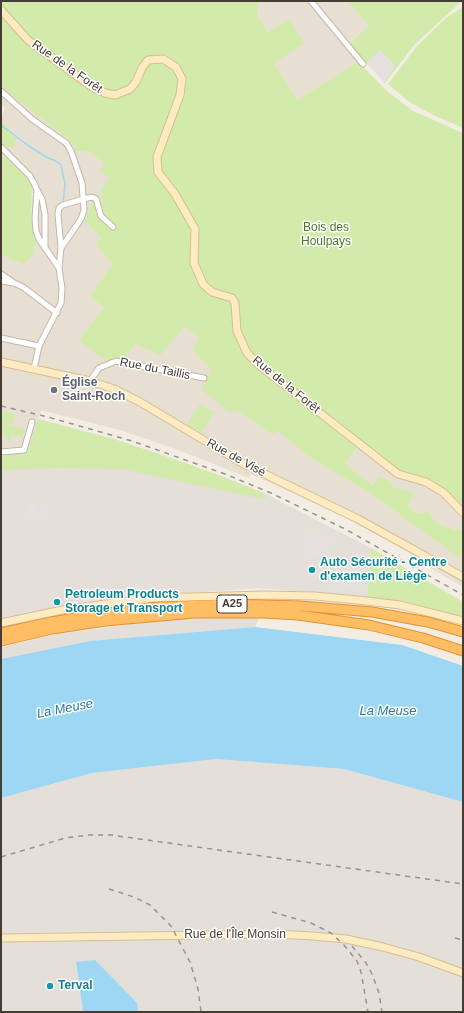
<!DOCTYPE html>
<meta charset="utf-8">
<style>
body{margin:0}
#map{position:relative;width:464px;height:1013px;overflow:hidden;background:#f3ede4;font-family:Arial,sans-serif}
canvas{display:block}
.frame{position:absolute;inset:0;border:2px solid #453d34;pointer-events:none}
</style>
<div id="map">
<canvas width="464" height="1013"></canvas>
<div class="frame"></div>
</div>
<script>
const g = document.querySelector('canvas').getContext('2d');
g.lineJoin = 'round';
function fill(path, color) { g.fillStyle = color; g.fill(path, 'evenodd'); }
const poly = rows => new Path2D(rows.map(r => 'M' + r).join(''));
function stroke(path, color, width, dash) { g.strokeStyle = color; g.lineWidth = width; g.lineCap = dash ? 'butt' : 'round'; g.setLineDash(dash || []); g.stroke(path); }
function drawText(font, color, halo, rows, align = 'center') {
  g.font = font + ' Arial,sans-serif'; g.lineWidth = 3; g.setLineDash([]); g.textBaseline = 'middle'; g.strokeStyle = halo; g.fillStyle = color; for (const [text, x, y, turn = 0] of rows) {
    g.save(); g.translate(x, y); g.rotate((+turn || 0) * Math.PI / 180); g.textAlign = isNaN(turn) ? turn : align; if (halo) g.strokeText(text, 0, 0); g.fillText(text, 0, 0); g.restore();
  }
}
fill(poly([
 [259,1,347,1,369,26,346,45,358,62,297,100,274,63,304,42,268,33,257,15],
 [1,87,69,140,76,151,89,152,98,158,105,164,110,178,103,199,100,203,92,202,85,221,101,238,96,244,112,264,90,296,104,308,78,340,109,360,123,360,136,344,169,344,184,327,199,336,193,351,212,370,201,389,239,411,272,435,278,430,308,456,374,496,459,558,463,553,463,587,420,562,421,558,348,519,251,474,249,478,181,451,123,431,41,410,27,453,1,456,1,255,23,264,37,245,31,216,33,193,30,183,1,152,1,143,9,148,15,138,1,120,5,107,1,104],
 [362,442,399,471,436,482,463,505,463,530,455,530,436,523,428,511,417,514,408,507,415,492,373,485,345,464]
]), '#e7dfd2');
fill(poly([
 [38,419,117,440,224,477,264,493,371,548,367,597,258,588,86,601,1,620,1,456,27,453],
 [229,618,259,618,255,627,90,641,1,659,1,647,57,634,139,623,180,619],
 [216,759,344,769,463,802,463,1012,138,1012,137,1003,76,963,83,1012,1,1012,1,798,92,773]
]), '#e5dfd9');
fill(poly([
 [1,1,259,1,257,15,268,33,289,19,304,43,274,63,297,100,358,62,388,92,413,111,463,133,463,505,436,482,399,471,361,442,345,464,373,485,379,477,390,481,394,488,415,492,408,507,417,514,428,511,436,523,455,530,463,530,463,553,459,558,374,496,308,456,278,431,272,435,239,411,229,412,201,389,212,370,193,351,199,336,184,327,160,355,136,344,123,360,116,359,107,361,78,340,104,308,90,296,112,264,96,244,101,238,85,221,92,202,100,203,103,199,101,190,110,178,100,171,105,164,98,158,89,152,76,151,69,140,1,87],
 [347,1,463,1,463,3,462,1,415,44,385,83,366,62,365,63,349,43,369,26],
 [463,7,463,128,433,115,408,101,388,84,417,46,446,18],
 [1,120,15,138,15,146,9,148,1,143],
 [1,152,26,177,32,187,31,216,37,245,34,247,34,254,23,264,1,255],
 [200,404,214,412,201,433,187,425],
 [1,410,15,414,12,424,5,424,24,429,23,439,21,438,21,436,12,434,9,443,7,442,6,433,1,434],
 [38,419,117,440,186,463,264,493,262,499,122,469,61,468,22,469,1,471,1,456,27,453],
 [371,548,463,602,463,617,367,597]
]), '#d2eaaa');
fill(poly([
 [380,50,395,65,385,83,366,62],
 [43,501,47,508,43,522,39,515],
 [30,502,38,504,34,517,26,515],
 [306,531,332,537,327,553,334,557,363,562,365,566,363,590,327,586,330,562,324,559,306,555,303,548],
 [424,561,463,584,463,587,424,563]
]), '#e3e0dd');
fill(poly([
 [255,627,402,645,463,666,463,802,344,769,216,759,92,773,1,798,1,659,90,641],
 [95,960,137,1003,138,1012,83,1012,76,962]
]), '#9dd7f3');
stroke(poly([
 [1,125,26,144,46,157,56,161,61,165,65,184,63,204]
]), '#9dd7f3', 1.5);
const street = poly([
 [311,1,363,64],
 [1,91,32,119,66,143,71,151,82,183,84,210,81,219,61,248,59,268,62,288,61,303,39,346,34,369],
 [1,147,30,176,34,183,37,190,35,219,36,231,39,239,59,268],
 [37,190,42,199,45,214,45,248],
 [61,248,58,214,59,208,63,205,83,199,92,197,96,199,101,216,113,227],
 [1,274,13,282],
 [1,281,14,283,23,287,57,313],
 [1,338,39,346],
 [90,381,99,368,116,361,204,378],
 [1,452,24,450,32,422]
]);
const secondary = poly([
 [1,10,28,40,92,87,105,93,115,95,130,89,136,82,142,68,148,60,163,59,176,67,182,79,180,95,157,157,158,172,175,194,195,229,194,263,203,284,212,292,232,298,235,303,237,331,247,353,260,366,398,474,426,482,444,493,463,513],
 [1,362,90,381,114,389,140,402,242,463,358,519,463,577],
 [1,623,67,609,153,598,265,595,315,596,367,601,400,605,463,621],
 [1,938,275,934,313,936,346,939,383,947,419,957,463,973]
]);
const highway = poly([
 [1,633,51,622,105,613,158,607,229,604,300,606,372,612,428,622,463,632],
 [1,641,52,629,105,621,194,613,264,613,298,615,369,625,423,638,463,651]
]);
stroke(street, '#c2b7a9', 7);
stroke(secondary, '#d5be91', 9);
stroke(highway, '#e4912d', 11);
stroke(street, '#fff', 5);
stroke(secondary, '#ffebc2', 7);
stroke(highway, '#ffbe63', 9);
stroke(poly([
 [1,406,48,417,132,441,225,474,271,493,345,529,463,595],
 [1,857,65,838,89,835,111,835,463,884],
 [109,889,134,897,150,905,171,926,190,962,198,989,201,1012],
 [272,912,311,923,331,933,344,945,357,961,361,972,368,1012],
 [455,938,463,940],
 [352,946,366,963,372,974,379,993,382,1012]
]), '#949494', 1.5, [5, 5]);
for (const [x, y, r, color] of [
 [54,390,4,"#6b7280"],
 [312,570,4,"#0f9aa8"],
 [57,602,4,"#0f9aa8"],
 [50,986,4,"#0f9aa8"]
]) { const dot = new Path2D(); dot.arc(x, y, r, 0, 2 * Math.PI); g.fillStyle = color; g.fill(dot); stroke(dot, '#fff', 1.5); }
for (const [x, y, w] of [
 [232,604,30]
]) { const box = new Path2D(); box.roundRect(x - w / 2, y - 9, w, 18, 3); g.fillStyle = '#fff'; g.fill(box); stroke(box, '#453d34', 1); }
drawText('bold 11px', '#453d34', null, [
 ["A25",232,604]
]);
drawText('12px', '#453d34', '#fff', [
 ["Rue de la Forêt",67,67,35],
 ["Rue du Taillis",155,369,11],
 ["Rue de la Forêt",286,385,39],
 ["Rue de Visé",236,458,29],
 ["Rue de l'Île Monsin",235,935]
]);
drawText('12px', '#4c7925', '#fff', [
 ["Bois des",326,228],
 ["Houlpays",326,242]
]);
drawText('bold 12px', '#5b616d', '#fff', [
 ["Église",62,383],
 ["Saint-Roch",62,397]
], 'left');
drawText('bold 12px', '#0d838f', '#fff', [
 ["Auto Sécurité - Centre",320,563],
 ["d'examen de Liège",320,577],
 ["Petroleum Products",65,595],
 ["Storage et Transport",65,609],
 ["Terval",58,986]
], 'left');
drawText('italic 13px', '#267aa6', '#fff', [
 ["La Meuse",65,709,-11],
 ["La Meuse",388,711]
]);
</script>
